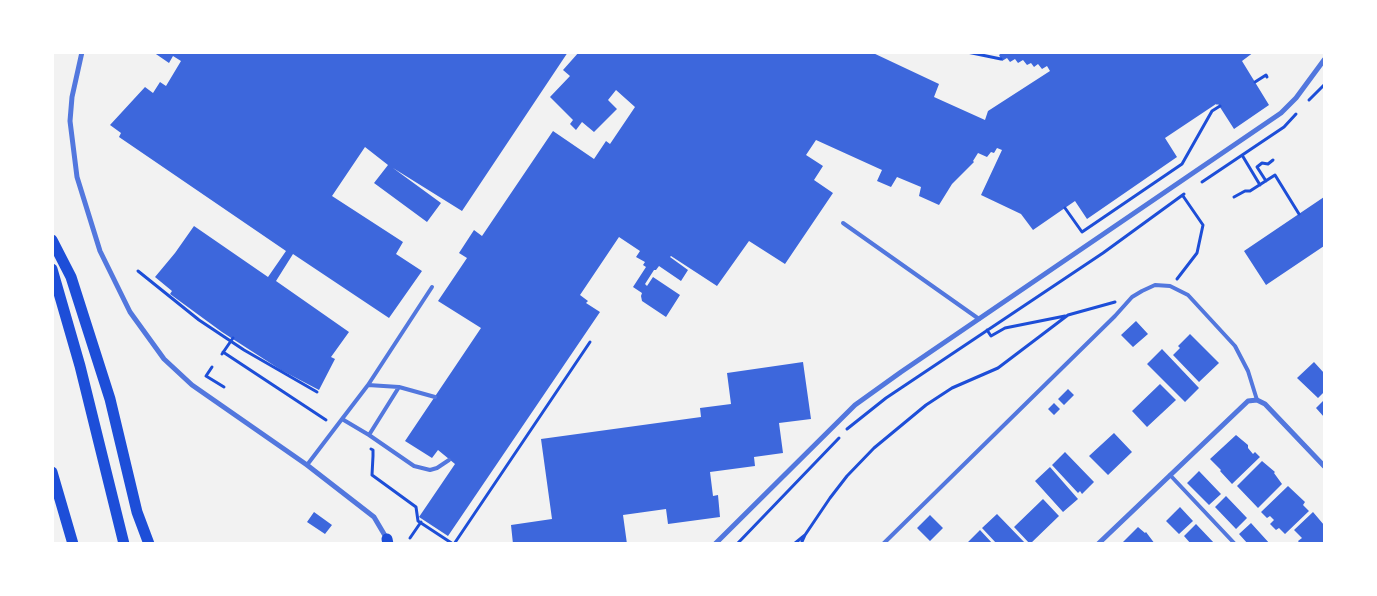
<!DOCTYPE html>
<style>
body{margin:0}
#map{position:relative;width:1377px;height:596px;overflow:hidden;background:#f2f2f2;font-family:Inter,sans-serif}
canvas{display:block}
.frame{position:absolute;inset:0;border:54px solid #fff;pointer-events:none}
</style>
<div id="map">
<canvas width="1377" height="596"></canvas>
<div class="frame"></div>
</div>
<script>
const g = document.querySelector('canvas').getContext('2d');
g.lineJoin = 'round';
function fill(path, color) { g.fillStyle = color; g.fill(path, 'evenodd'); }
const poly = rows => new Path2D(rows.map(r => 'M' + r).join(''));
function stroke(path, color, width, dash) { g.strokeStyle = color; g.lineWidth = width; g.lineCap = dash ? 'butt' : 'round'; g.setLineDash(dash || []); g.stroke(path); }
fill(poly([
 [153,52,568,52,462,211,393,168,441,203,427,222,374,183,388,165,365,147,332,196,403,242,396,254,422,271,389,318,293,254,276,281,349,332,331,357,335,359,319,390,281,370,222,332,170,294,172,291,155,277,175,253,194,226,268,277,286,251,119,137,121,133,110,125,145,87,153,93,160,82,166,86,181,61,173,56,169,63],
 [579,52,871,52,939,84,934,97,985,120,988,111,1050,71,1047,66,1042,69,1038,64,1034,67,1031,63,1027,65,1023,60,1018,63,1015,59,1010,62,1007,58,1002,61,999,55,1003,52,1254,52,1242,61,1269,105,1234,129,1218,104,1217,105,1216,104,1165,138,1177,157,1087,219,1075,201,1033,230,1021,214,981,195,1002,150,997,148,994,153,991,152,987,157,978,153,973,161,974,162,952,184,939,205,919,196,921,187,897,177,891,187,877,181,882,170,816,140,806,155,823,166,814,180,833,193,785,264,749,241,717,286,671,256,670,257,688,270,681,281,659,266,656,270,654,270,645,284,647,286,653,277,680,295,666,317,642,301,641,296,642,293,633,287,646,267,643,265,645,262,636,257,640,251,619,237,580,295,588,301,586,303,600,312,448,536,419,517,455,464,438,450,432,458,405,441,481,328,438,301,467,258,459,253,474,230,482,236,553,131,594,159,606,141,610,144,635,107,616,90,608,100,617,109,594,132,582,122,576,130,570,124,573,120,550,97,570,76,563,70],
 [1324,197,1324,246,1266,285,1244,251],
 [1136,321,1148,334,1133,347,1121,335],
 [1190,334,1219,363,1199,382,1173,355,1180,348,1178,346],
 [1162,349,1199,388,1185,402,1147,364],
 [803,362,811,419,779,423,783,453,754,457,755,466,710,472,713,496,718,495,720,517,668,524,666,509,623,515,627,544,513,544,511,525,552,519,541,439,701,417,700,408,731,404,727,373],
 [1314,362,1324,373,1324,392,1318,398,1297,378],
 [1160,384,1176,400,1147,427,1132,411],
 [1068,389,1074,395,1064,405,1058,399],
 [1324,400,1324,417,1316,408],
 [1054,403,1060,409,1054,415,1048,409],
 [1114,433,1132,452,1108,475,1089,456],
 [1236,435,1248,445,1248,448,1253,454,1255,452,1260,457,1232,484,1220,471,1221,470,1210,459],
 [1065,452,1094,482,1082,494,1080,491,1078,493,1052,465],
 [1262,461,1275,472,1274,473,1282,484,1258,508,1237,486],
 [1050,467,1078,499,1063,512,1035,481],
 [1199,471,1221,494,1209,505,1187,483],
 [1288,486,1305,502,1303,505,1309,511,1285,534,1279,528,1276,530,1270,524,1274,520,1270,516,1267,518,1261,512],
 [1226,496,1247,518,1236,529,1215,507],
 [1043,499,1059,516,1030,544,1014,527],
 [1180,507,1193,521,1179,534,1166,521],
 [314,512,332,525,325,534,307,522],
 [1313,512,1324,525,1324,544,1300,544,1298,541,1302,538,1294,530],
 [997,514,1026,544,997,544,982,528],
 [930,515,943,528,930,541,917,528],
 [1251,523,1270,544,1248,544,1239,534],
 [1196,524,1215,544,1191,544,1184,536],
 [1138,527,1145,533,1146,532,1155,544,1121,544],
 [980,530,993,544,966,544]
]), '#3d67dc');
stroke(poly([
 [967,52,1001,59],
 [1255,82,1266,75,1267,77],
 [1309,100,1324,85],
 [1242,155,1260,185],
 [1266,181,1257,167,1262,163,1268,164,1273,160],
 [1202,182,1284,127,1296,114],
 [1234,197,1245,191,1250,191,1275,175,1299,214],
 [1065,208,1082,232,1182,164,1212,111,1220,106],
 [138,271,199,320,244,350,317,392],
 [1177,279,1197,253,1203,225,1183,196],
 [987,330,991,336,1005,328,1065,316],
 [223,352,326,420],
 [222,354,233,338],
 [212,367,206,376,224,387],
 [847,429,886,398,1103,253,1184,194],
 [371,449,373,450,373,456,372,475,416,507,418,521,453,544],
 [805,535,830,498,847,476,874,448,926,405,952,388,998,368,1068,315,1115,302],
 [410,538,421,522],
 [454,544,590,342],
 [737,544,839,438],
 [794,544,805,535,801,544]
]), '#1d4ed8', 3);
stroke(poly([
 [843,223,979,319],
 [368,385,432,287],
 [342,419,368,385,399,387,435,397],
 [369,435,399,387],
 [307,465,342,419,369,435,414,466,430,470,437,468,449,460],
 [1170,475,1235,544],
 [883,544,1115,316,1132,297,1142,291,1155,285,1170,286,1188,295,1235,346,1248,371,1257,400]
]), '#5277de', 4);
stroke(poly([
 [82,52,72,97,70,121,77,177,100,251,130,312,164,359,192,385,307,465,374,517,387,539],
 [715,544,855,405,901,372,1281,113,1296,98,1324,60],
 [1098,544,1248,401,1257,400,1265,404,1324,466]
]), '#5277de', 5);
stroke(poly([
 [52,240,71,277,110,399,137,512,149,544],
 [52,269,80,366,124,544],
 [52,472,73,544],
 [387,539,388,544]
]), '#1d4ed8', 11);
</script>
